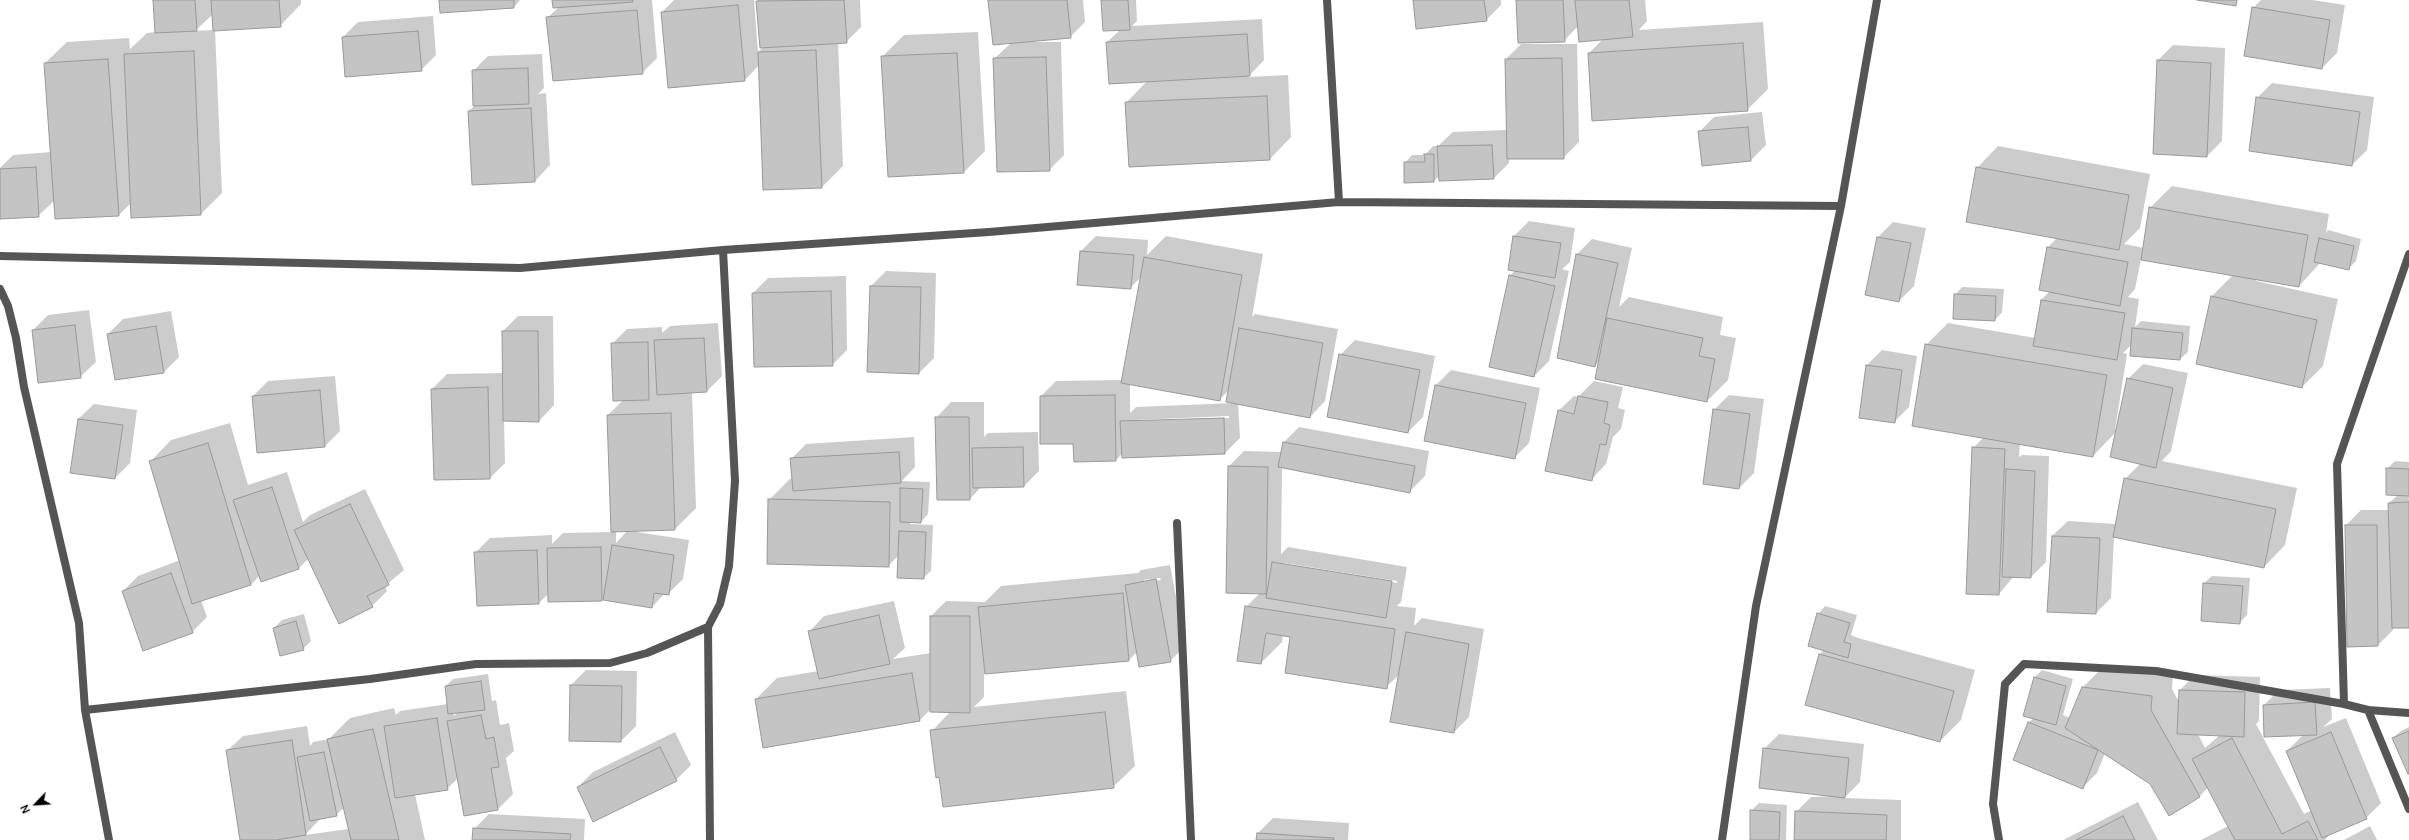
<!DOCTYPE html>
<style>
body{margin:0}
#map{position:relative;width:2409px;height:840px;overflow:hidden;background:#fff;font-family:Manrope,sans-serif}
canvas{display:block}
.north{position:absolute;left:16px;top:784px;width:40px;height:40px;-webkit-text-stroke:3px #fff;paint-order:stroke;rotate:245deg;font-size:11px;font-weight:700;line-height:16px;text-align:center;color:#000}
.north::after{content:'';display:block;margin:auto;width:14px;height:18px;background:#000;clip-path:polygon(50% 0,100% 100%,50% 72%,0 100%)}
</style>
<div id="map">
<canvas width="2409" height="840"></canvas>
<div class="north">N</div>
</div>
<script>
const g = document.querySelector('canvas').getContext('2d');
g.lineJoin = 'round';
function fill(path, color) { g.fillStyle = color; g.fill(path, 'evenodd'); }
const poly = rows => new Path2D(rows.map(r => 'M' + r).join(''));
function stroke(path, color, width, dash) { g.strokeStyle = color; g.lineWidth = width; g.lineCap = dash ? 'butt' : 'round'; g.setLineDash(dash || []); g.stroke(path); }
fill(poly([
 [154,0,301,0,301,4,280,26,215,30,222,193,201,214,132,202,119,215,55,200,38,216,0,214,0,168,13,155,52,152,45,63,67,42,129,38,130,49,147,33,156,32],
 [213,14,214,30,195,31],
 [440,0,520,0,514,7],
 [553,0,652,0,657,58,642,73,547,18,559,7],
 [674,0,754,0,758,52,764,47,758,0,860,0,861,27,846,42,838,42,843,166,822,187,759,65,745,80,662,12],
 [989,0,1083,0,1085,22,1070,37,1017,42,1061,42,1064,155,1049,170,994,59,1011,43],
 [1102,0,1136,0,1137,21,1132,26,1262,19,1264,60,1248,77,1288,75,1291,137,1270,159,1126,103,1148,80,1107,42,1120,30],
 [1414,0,1501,0,1501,5,1486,20],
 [1517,0,1645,0,1647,21,1639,30,1763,22,1768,89,1747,110,1593,120,1589,53,1603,39,1578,26,1564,41],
 [2261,0,2312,0,2345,5,2337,53,2322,68,2253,8],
 [433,16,436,55,421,70,343,37,358,22],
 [978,32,985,151,964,172,882,57,904,35],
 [1521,44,1577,44,1579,142,1563,158,1509,158,1509,163,1494,178,1439,176,1434,181,1405,163,1412,155,1425,155,1433,146,1438,146,1453,132,1507,130,1506,59],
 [2173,45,2225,48,2222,141,2207,156,2158,60],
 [542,54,544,88,538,94,546,93,550,165,535,181,469,111,474,106,473,71,488,56],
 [2272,83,2374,97,2367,150,2352,165,2257,98],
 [1762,112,1766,145,1751,160,1699,132,1714,117],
 [1998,146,2150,174,2140,228,2124,244,2144,248,2150,208,2172,186,2329,214,2326,233,2328,230,2361,239,2356,261,2349,268,2321,262,2299,286,2257,279,2256,281,2338,299,2323,366,2302,387,2212,296,2233,275,2141,259,2135,289,2128,297,2139,299,2135,327,2141,321,2190,326,2188,352,2180,359,2132,344,2123,353,2127,354,2115,430,2117,430,2128,379,2143,364,2188,373,2171,451,2162,461,2297,488,2285,545,2264,567,2114,536,2111,598,2096,613,2048,611,2052,536,2068,521,2116,524,2125,479,2141,463,2116,432,2093,456,2020,443,2019,457,2022,455,2049,456,2046,562,2031,577,2014,576,1999,594,1967,593,1973,448,1984,437,1926,345,1948,323,2035,338,2041,300,2050,291,2047,248,2057,238,1977,168],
 [1529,221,1575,228,1570,262,1562,269,1569,271,1549,361,1534,376,1510,276,1515,270,1514,236],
 [1893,222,1926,228,1914,286,1899,301,1878,237],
 [1096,236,1148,240,1147,255,1166,236,1263,254,1252,317,1255,314,1338,329,1325,401,1310,417,1238,403,1240,438,1225,453,1122,454,1116,460,1074,443,1041,396,1056,381,1122,380,1141,277,1130,288,1078,284,1081,251],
 [1130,384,1219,400,1229,390,1235,403,1136,407,1130,413],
 [1229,416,1229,418,1135,422,1135,420],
 [1592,239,1632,248,1619,307,1629,297,1723,317,1720,335,1736,338,1728,380,1707,401,1599,361,1595,366,1558,357,1577,254],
 [886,271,936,273,934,358,919,373,871,286],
 [846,276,847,350,832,365,753,293,768,278],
 [1962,287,2004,289,2002,312,1995,320,1955,295],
 [89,310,96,362,80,377,33,330,48,315],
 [171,311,179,357,164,372,108,334,123,319],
 [518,316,553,316,554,405,539,421,504,420,505,463,490,478,432,389,447,374,504,373,503,331],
 [718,323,722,376,707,391,692,392,696,508,675,529,630,531,689,540,683,579,668,594,665,593,652,607,605,597,602,600,549,593,539,603,475,553,490,538,552,535,552,544,563,533,612,532,608,415,623,400,612,344,627,329,662,327,662,333,670,326],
 [616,530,628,530,616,543],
 [1355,340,1435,356,1423,417,1408,432,1340,355],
 [1882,350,1917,356,1909,407,1894,422,1860,417,1867,365],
 [1451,370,1540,388,1529,443,1514,458,1425,441,1436,385],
 [335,376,340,431,325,446,253,396,268,381],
 [1594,381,1623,387,1618,408,1625,410,1621,429,1613,437,1606,464,1591,480,1558,411,1574,396,1578,397],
 [1729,395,1764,399,1754,473,1739,488,1704,484,1714,410],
 [951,402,984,402,984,437,988,433,1038,432,1039,471,1024,486,981,487,970,499,936,418],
 [94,404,137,410,130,463,115,478,78,419],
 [230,423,248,485,287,472,303,522,310,515,365,489,404,570,385,586,387,591,372,606,309,558,298,569,259,576,251,585,201,600,207,617,192,632,123,591,138,576,180,560,150,462,171,440],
 [1299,427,1429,451,1425,476,1410,491,1282,467,1281,554,1288,547,1407,567,1401,602,1397,606,1416,608,1414,626,1422,618,1484,629,1469,717,1454,732,1400,674,1386,687,1291,636,1283,635,1282,642,1261,663,1246,607,1260,593,1227,592,1229,466,1244,451,1282,452,1284,442],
 [1284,563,1397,581,1397,583,1284,565],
 [914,437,915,467,902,481,930,482,928,514,921,522,910,521,910,524,933,525,931,571,923,578,899,555,888,566,769,500,790,479,793,479,791,459,806,444],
 [2395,461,2409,462,2409,627,2393,627,2393,630,2378,645,2346,525,2361,510,2390,510,2389,503,2398,495,2387,469],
 [1170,565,1185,646,1170,661,1138,651,1129,660,984,674,984,697,974,707,1126,691,1135,766,1113,787,932,731,951,711,931,709,920,720,764,746,756,699,777,678,818,671,809,632,824,616,894,601,905,648,893,659,931,653,931,616,946,601,985,602,1001,586,1138,573,1141,570],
 [1160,578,1161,580,1144,582,1144,580],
 [2212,576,2250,578,2247,615,2239,623,2204,583],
 [1825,606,1857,615,1851,635,1858,638,1975,670,1961,720,1940,741,1820,654,1824,650,1818,614],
 [304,614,311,641,303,649,274,628,282,620],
 [2104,666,2173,675,2172,689,2179,702,2180,690,2195,675,2260,677,2259,721,2256,724,2304,814,2312,810,2287,751,2304,734,2264,705,2279,690,2330,688,2332,719,2323,727,2346,718,2381,803,2366,818,2332,832,2325,840,2201,840,2228,826,2208,787,2200,796,2169,815,2150,783,2105,753,2097,773,2082,788,2014,759,2029,722,2034,718,2034,678,2042,670,2073,679,2063,715,2070,718,2083,687],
 [2198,734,2220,735,2205,748],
 [586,670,637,671,636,726,621,741,571,685],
 [488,674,492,701,496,700,500,725,509,723,514,751,506,758,513,794,498,809,458,778,447,789,415,794,425,840,241,840,227,751,243,736,307,726,310,746,313,742,329,739,350,718,394,708,396,715,400,711,448,704,446,686,453,679],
 [453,712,458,712,454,716],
 [344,808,349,829,305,835,321,818,336,815],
 [2409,727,2409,773,2393,738,2401,731],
 [675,732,691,765,676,780,578,787,593,772],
 [1779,734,1864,744,1860,782,1844,798,1901,800,1901,840,1795,840,1796,812,1811,797,1838,796,1764,749],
 [2138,802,2158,840,2064,840,2065,839],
 [1759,803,1787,805,1786,840,1751,840,1751,811],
 [489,814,585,819,584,840,473,840,474,829],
 [1273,818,1349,823,1348,840,1257,840,1258,833],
 [2370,826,2377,840,2344,840]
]), '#0003');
const building = poly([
 [153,0,195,0,197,31,155,33,153,0],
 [211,0,279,0,281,27,213,31,211,0],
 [439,0,514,0,514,8,440,13,439,0],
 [552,0,633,0,633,2,553,8,552,0],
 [844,0,847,43,760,48,756,1,844,0],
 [988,0,1067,0,1071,38,993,45,988,0],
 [1101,0,1128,0,1130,30,1103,31,1101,0],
 [1413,0,1484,0,1487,21,1416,29,1413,0],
 [1516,0,1563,0,1565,42,1518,43,1516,0],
 [1575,0,1629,0,1633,37,1579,42,1575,0],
 [2197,0,2237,0,2236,6,2197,0],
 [738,5,745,81,668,88,661,12,738,5],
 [2252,7,2330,20,2322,69,2244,56,2252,7],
 [637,10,643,74,553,81,546,17,637,10],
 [418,31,422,71,345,77,342,37,418,31],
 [1247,34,1250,76,1109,84,1106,42,1247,34],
 [1743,43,1748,111,1592,121,1588,53,1743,43],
 [816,50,822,188,763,190,758,52,816,50],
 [194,51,201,215,131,218,124,54,194,51],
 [957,53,964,173,888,177,881,56,957,53],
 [1046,57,1050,171,997,172,993,58,1046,57],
 [1562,58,1564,159,1507,159,1505,59,1562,58],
 [108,59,119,216,55,219,44,63,108,59],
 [2157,60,2211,63,2207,157,2153,154,2157,60],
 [528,68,529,104,473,106,472,70,528,68],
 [1267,96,1270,160,1129,167,1125,102,1267,96],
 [2256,97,2360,112,2352,166,2249,151,2256,97],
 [531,108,535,182,472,185,468,111,531,108],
 [1748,127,1751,161,1702,166,1698,131,1748,127],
 [1492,145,1494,179,1439,181,1437,146,1492,145],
 [1424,154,1434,154,1434,182,1404,183,1404,162,1425,162,1424,154],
 [36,167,39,217,0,219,0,169,36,167],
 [1976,167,2129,195,2119,250,1966,222,1976,167],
 [2149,207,2308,235,2299,287,2141,260,2149,207],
 [1513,236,1561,243,1555,278,1508,270,1513,236],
 [1877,237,1911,243,1899,302,1865,295,1877,237],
 [2319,238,2354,246,2349,270,2314,262,2319,238],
 [2047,247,2128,262,2120,306,2039,290,2047,247],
 [1080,251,1134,255,1131,289,1077,285,1080,251],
 [1576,254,1618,263,1595,367,1557,358,1576,254],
 [1144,257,1242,275,1220,401,1121,383,1144,257],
 [1509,275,1555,286,1534,377,1489,367,1509,275],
 [870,286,921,287,919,374,867,372,870,286],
 [831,291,833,366,754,367,752,293,831,291],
 [1954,294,1996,296,1995,321,1953,319,1954,294],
 [2211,296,2317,320,2302,388,2196,364,2211,296],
 [2041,300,2125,313,2117,360,2033,346,2041,300],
 [1607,318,1703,338,1699,356,1715,359,1707,402,1595,379,1607,318],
 [75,325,81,378,38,383,32,330,75,325],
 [156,326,164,373,115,380,107,334,156,326],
 [1239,328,1323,343,1310,418,1226,402,1239,328],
 [2132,328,2183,333,2180,360,2130,356,2132,328],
 [502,331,538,331,539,422,503,421,502,331],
 [704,338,707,392,657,395,654,340,704,338],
 [648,342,649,400,613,401,611,343,648,342],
 [1925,344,2107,375,2093,457,1912,426,1925,344],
 [1339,354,1420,370,1408,433,1327,417,1339,354],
 [1866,365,1902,370,1895,423,1859,418,1866,365],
 [2127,378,2173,388,2156,468,2110,457,2127,378],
 [1435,385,1526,403,1515,459,1424,441,1435,385],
 [488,387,490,479,434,480,431,389,488,387],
 [320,390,325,447,257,453,252,396,320,390],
 [1115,395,1116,461,1074,462,1073,444,1040,444,1040,396,1115,395],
 [1578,396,1608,402,1604,423,1610,425,1606,445,1600,444,1592,481,1545,471,1558,410,1574,414,1578,396],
 [1713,409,1750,414,1739,489,1703,484,1713,409],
 [671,413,675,530,611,532,607,415,671,413],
 [935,417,969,417,970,500,937,500,935,417],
 [1224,418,1225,454,1122,458,1120,421,1224,418],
 [78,419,123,425,115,479,70,473,78,419],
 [1283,442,1415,466,1410,493,1278,467,1283,442],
 [208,443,251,585,192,604,149,461,208,443],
 [1023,447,1024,487,973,488,972,448,1023,447],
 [1972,447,2005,449,1999,595,1966,594,1972,447],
 [899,452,901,483,793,491,790,458,899,452],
 [1228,466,1268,467,1266,594,1226,593,1228,466],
 [2386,468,2409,469,2409,496,2386,495,2386,468],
 [2006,469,2035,471,2031,578,2002,577,2006,469],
 [2124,478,2276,509,2264,568,2113,537,2124,478],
 [272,487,299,569,261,582,233,500,272,487],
 [900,488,923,489,921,523,900,522,900,488],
 [768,499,890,502,889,567,767,564,768,499],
 [2409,502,2409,628,2392,628,2388,503,2409,502],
 [350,504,389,585,367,596,373,607,339,624,294,530,350,504],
 [2345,525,2377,525,2378,646,2347,647,2345,525],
 [899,531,926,532,924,579,897,578,899,531],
 [2052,536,2100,538,2096,614,2047,612,2052,536],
 [612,545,674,555,669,595,654,593,652,608,603,600,612,545],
 [601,547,602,601,548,602,547,548,601,547],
 [537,550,539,604,477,606,474,552,537,550],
 [1272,562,1392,581,1386,618,1266,598,1272,562],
 [171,573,193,633,143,651,122,591,171,573],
 [1156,579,1171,662,1139,667,1125,585,1156,579],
 [2203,583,2243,586,2240,624,2201,621,2203,583],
 [1123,593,1129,661,985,674,978,607,1123,593],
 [1245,606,1395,629,1387,689,1285,673,1290,637,1266,633,1261,664,1237,661,1245,606],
 [1817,613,1850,623,1844,642,1851,644,1848,658,1808,646,1817,613],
 [879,615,890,664,819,679,808,631,879,615],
 [930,616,970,616,970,713,930,712,930,616],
 [296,621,304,650,280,656,273,628,296,621],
 [1406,632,1469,644,1454,733,1390,722,1406,632],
 [1819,654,1954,691,1940,742,1805,705,1819,654],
 [912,673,920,721,763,748,755,699,912,673],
 [2034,677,2066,686,2056,725,2023,716,2034,677],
 [481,681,485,710,448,714,445,686,481,681],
 [570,685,622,686,621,742,569,741,570,685],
 [2082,687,2152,696,2151,710,2200,797,2169,816,2150,784,2065,728,2082,687],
 [2179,690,2245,692,2244,737,2177,734,2179,690],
 [2315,702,2317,735,2264,737,2263,705,2315,702],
 [1105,712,1114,788,943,807,939,777,936,778,930,730,1105,712],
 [481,715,486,739,494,737,499,767,491,768,498,810,464,816,447,721,481,715],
 [437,718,448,790,395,798,384,726,437,718],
 [2028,722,2098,750,2083,789,2013,760,2028,722],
 [373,729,399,840,351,840,327,739,373,729],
 [2409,731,2409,774,2408,774,2392,738,2409,731],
 [2331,732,2367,819,2322,838,2286,751,2331,732],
 [2232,738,2282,834,2308,821,2318,840,2235,840,2192,759,2232,738],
 [292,740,306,835,276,840,240,840,226,750,292,740],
 [660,747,677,781,593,822,577,787,660,747],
 [1763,748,1849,758,1845,798,1759,788,1763,748],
 [324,752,337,816,310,821,297,757,324,752],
 [1750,810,1780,812,1779,840,1750,840,1750,810],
 [1795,811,1887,815,1886,840,1794,840,1795,811],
 [2123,816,2135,840,2076,840,2123,816],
 [473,828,571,834,570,840,472,840,473,828],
 [1257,833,1334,838,1334,840,1256,840,1257,833]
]);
fill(building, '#c4c4c4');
stroke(building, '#999', 1);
stroke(poly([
 [1327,0,1339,202],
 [0,256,520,268,723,250,989,232,1339,202,1841,206],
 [0,289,8,306,16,338,24,387,79,623,85,710,109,840],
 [1177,523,1191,840],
 [708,627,710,840],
 [2344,704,2337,464,2409,254],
 [85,710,370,679,476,664,610,663,647,653,708,627,720,604,729,566,735,481,723,250],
 [2368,710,2409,809],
 [1722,840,1756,606,1841,206,1877,0],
 [1999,840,1993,804,2005,684,2024,664,2156,671,2344,704,2368,710,2409,713]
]), '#555', 8);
</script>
